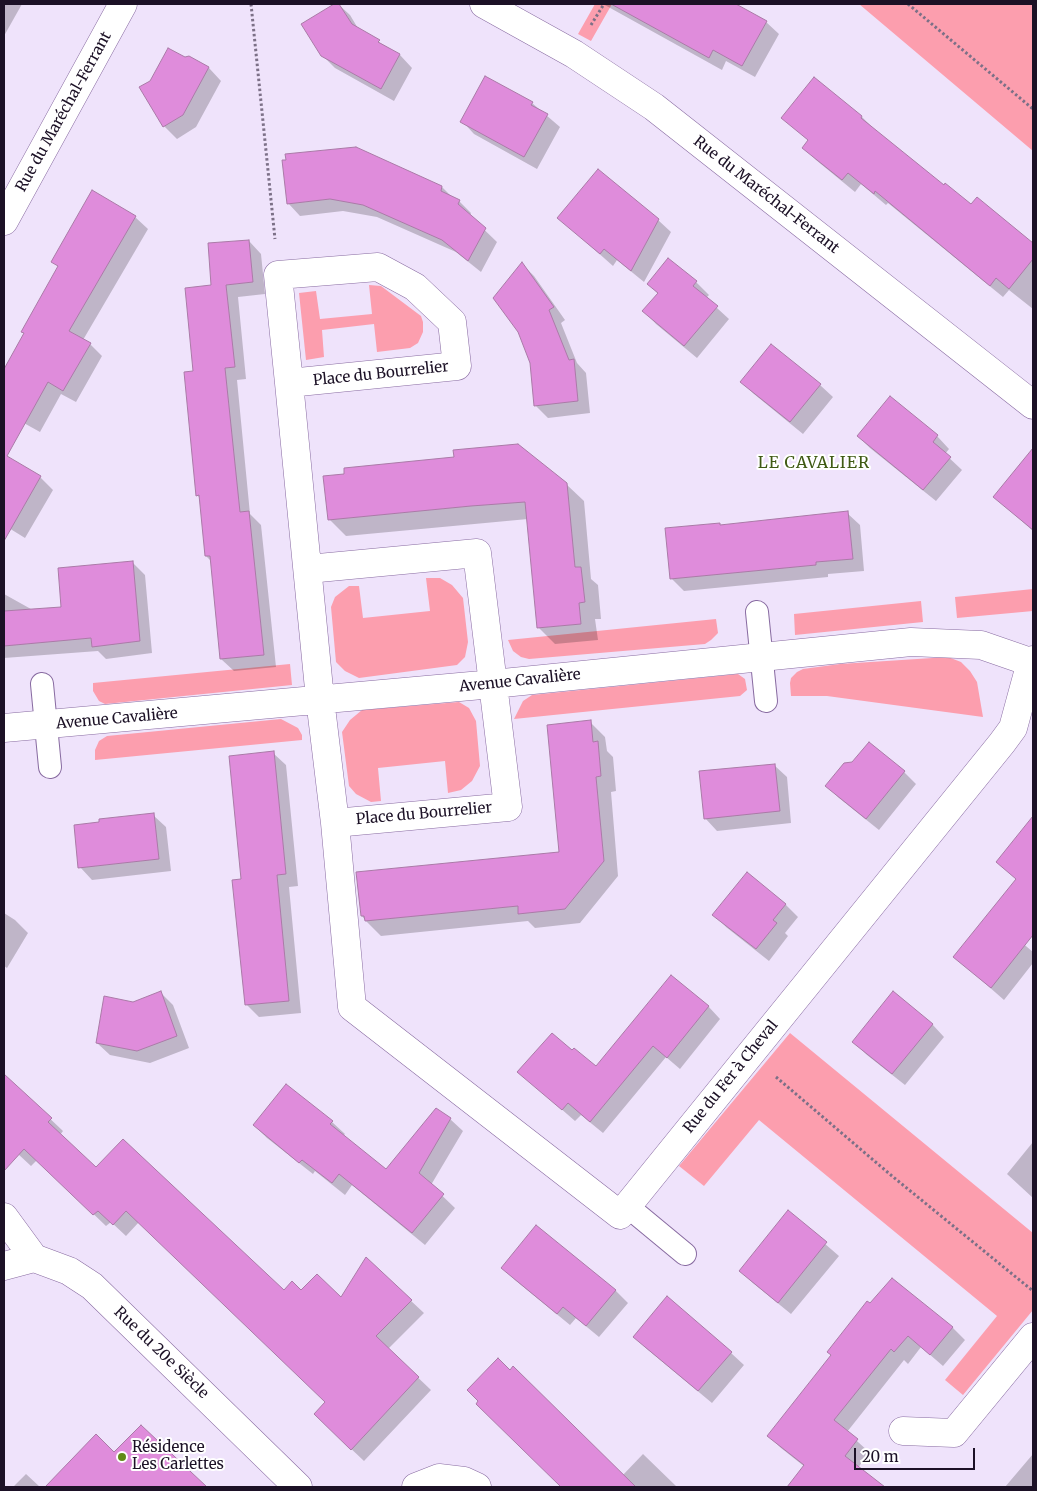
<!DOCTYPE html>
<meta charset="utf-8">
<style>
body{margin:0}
#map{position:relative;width:1037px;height:1491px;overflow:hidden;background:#efe3fb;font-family:Merriweather,serif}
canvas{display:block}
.frame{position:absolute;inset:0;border:5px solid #1c1126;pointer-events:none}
.scale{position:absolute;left:854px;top:1448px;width:121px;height:22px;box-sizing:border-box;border:2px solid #1c1126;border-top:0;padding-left:6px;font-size:15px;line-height:18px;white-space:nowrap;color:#1c1126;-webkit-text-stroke:4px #fff;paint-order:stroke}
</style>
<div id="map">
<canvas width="1037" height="1491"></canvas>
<div class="frame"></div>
<div class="scale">20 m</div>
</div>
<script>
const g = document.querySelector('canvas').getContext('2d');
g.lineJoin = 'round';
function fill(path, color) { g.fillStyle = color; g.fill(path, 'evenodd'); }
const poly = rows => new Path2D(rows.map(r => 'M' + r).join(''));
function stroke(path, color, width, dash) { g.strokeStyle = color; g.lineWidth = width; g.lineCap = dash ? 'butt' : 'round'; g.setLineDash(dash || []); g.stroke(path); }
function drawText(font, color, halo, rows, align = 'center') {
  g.font = font + ' Merriweather,serif'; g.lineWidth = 4; g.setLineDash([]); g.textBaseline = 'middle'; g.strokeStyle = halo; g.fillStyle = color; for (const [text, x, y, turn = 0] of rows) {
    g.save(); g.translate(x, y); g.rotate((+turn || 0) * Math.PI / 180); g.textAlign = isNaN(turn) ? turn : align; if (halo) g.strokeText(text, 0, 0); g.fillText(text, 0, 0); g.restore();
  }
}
fill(poly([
 [595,4,612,4,591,41,578,34],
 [859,4,1033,4,1033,151],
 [369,285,381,286,421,316,423,322,423,332,418,343,410,348,377,352,374,324,322,330,324,357,306,360,299,293,316,291,320,319,372,314],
 [426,578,440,578,452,585,463,598,468,642,465,657,457,665,359,678,345,671,336,662,331,607,335,597,349,586,359,586,363,618,430,611],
 [1033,589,1033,611,957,618,955,597],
 [921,601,923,622,795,635,794,614],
 [716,619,718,633,711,640,705,644,529,659,521,657,513,651,508,640],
 [948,657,961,662,970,671,977,682,983,717,827,696,791,696,790,683,791,678,797,672,803,669,840,664],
 [290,664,292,685,105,704,99,701,93,691,93,683],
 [738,674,745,679,747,690,740,696,514,719,523,701,532,695],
 [459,702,469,708,476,721,480,766,472,781,461,790,448,793,445,761,378,768,381,801,371,802,356,794,349,786,342,732,350,720,362,710],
 [281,719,298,728,302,735,302,740,95,760,95,750,99,741,107,736],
 [790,1033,1033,1233,1033,1310,963,1395,945,1380,997,1316,759,1120,704,1186,679,1166]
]), '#fc9eae');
fill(poly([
 [4,4,22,4,4,36],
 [336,4,338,4,350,15,359,30,400,55,412,68,394,101,335,68,322,55,303,24],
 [603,4,733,4,766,22,779,34,755,77,726,61,722,70],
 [189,58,209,68,221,81,196,127,177,139,164,126,141,88,185,59],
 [532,103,560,127,537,169,474,134,462,121],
 [862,117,874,129,944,187,971,206,977,199,1033,244,1033,309,1009,290,1003,297,888,203,886,205,861,184,855,192,816,160,804,147,809,141,783,118],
 [442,187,452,197,459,201,471,213,470,216,497,242,481,272,456,252,377,217,343,211,300,216,288,203],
 [135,217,148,229,83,340,90,344,102,356,76,402,61,394,40,432,4,412,4,371,59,267,53,262],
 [559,218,658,220,671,232,644,282,617,260,613,266],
 [249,241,261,254,265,294,238,297,246,379,237,380,250,514,261,525,276,667,234,671,221,659,212,562,206,556,200,498,197,495,194,372,213,286],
 [668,259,696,282,709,295,706,298,729,319,697,358,656,324,644,311,658,294,649,284],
 [522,264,534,276,565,320,561,323,577,363,586,373,590,413,548,418,536,406,531,363,519,332],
 [771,346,820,385,833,397,803,434,754,394,742,382],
 [890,398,937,436,949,449,945,454,962,470,936,501,870,448,858,436],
 [4,456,40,477,53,490,25,538,4,525],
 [1023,463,1033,471,1033,531,995,497],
 [566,484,584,501,591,579,598,585,601,619,595,619,598,640,555,644,538,627,528,519,346,536,329,519],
 [847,513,860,525,864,571,828,574,828,577,684,591,672,579,719,524,721,526],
 [132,562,145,575,152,653,106,659,98,651,4,658,4,594,65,628],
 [590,722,605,737,607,751,613,757,616,791,611,792,618,876,580,923,535,928,528,921,381,936,366,921,362,916,560,854],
 [273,753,286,765,298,886,289,887,301,1013,259,1017,246,1004,242,880],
 [774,765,787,777,791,823,717,831,705,818],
 [904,772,916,784,879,830,839,798,827,786],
 [153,815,166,827,171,871,92,880,80,867],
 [1033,822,1033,894,997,862],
 [747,874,786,905,798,917,785,933,788,936,769,961,726,927,714,914],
 [4,913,15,920,28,933,7,968,4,966],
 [989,915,1033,952,1033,963,1004,1000,955,957],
 [161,993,173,1005,189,1048,150,1063,110,1055,97,1043,133,1003],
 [708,1006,720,1019,680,1069,666,1057,603,1133,581,1115,575,1121,519,1072,572,1052,596,1067],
 [932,1024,944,1037,905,1085,867,1055,854,1042],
 [4,1075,63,1131,60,1135,96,1169,284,1292,301,1292,341,1299,366,1259,424,1313,388,1349,431,1390,364,1461,327,1426,327,1402,139,1222,126,1236,111,1222,106,1226,37,1160,31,1166,4,1141],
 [287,1086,332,1122,345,1134,343,1136,386,1171,450,1119,463,1131,431,1185,455,1208,425,1245,352,1185,345,1195,315,1171,313,1174,267,1138,254,1125],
 [1033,1142,1033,1198,1007,1174],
 [788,1212,839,1256,791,1314,753,1283,741,1271],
 [536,1227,616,1291,628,1303,599,1337,576,1318,570,1325,515,1280,503,1268],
 [892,1279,953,1328,965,1340,943,1366,921,1347,908,1364,904,1360,847,1432,869,1452,858,1468,880,1487,789,1487,805,1467,781,1448,769,1436],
 [635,1337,731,1353,744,1365,712,1403,647,1349],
 [478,1404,622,1476,643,1454,677,1487,562,1487],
 [141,1426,205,1487,47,1487,96,1436,114,1453],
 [1033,1454,1033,1487,1005,1487],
 [26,1474,40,1487,13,1487]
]), '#0003');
const building = poly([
 [334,4,339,4,352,24,380,40,378,42,400,54,381,89,321,56,301,24,334,4],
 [611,4,736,4,767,21,742,66,713,50,709,58,611,4],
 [168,48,185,57,189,56,209,67,183,115,163,127,139,87,150,81,168,48],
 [485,76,533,102,531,105,548,114,524,157,460,122,485,76],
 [814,77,862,116,861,118,944,185,945,183,971,204,977,197,1033,243,1033,259,1009,289,996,278,990,286,875,191,874,194,848,173,842,180,802,148,808,140,781,118,814,77],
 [356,147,442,186,441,191,460,200,458,204,486,228,468,261,442,240,363,205,330,199,287,204,282,160,286,160,285,154,356,147],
 [598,169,659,219,631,271,604,249,600,254,557,218,598,169],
 [92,190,136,216,69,331,91,343,63,391,48,382,7,456,41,476,4,541,4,369,24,333,21,332,58,266,51,262,92,190],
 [249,240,253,282,226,285,235,367,225,368,240,512,249,511,264,655,220,659,210,556,205,556,199,495,196,496,184,372,193,371,185,288,211,285,208,243,249,240],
 [668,258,697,281,693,286,718,306,684,346,642,311,658,293,647,284,668,258],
 [522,262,554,307,549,310,569,360,574,359,578,401,534,406,530,363,518,332,493,298,522,262],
 [771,344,821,384,790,422,740,382,771,344],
 [890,396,938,435,933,442,951,457,923,490,857,436,890,396],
 [518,444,567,483,575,567,581,567,585,602,579,603,581,624,537,628,525,502,471,506,328,520,323,476,344,474,344,468,454,457,453,450,518,444],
 [1033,448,1033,530,993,497,1033,448],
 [848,511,853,559,816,562,816,565,670,579,665,528,720,523,720,525,848,511],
 [133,561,140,641,92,647,91,638,4,646,4,611,61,607,58,568,133,561],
 [591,720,593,742,598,741,601,776,596,777,604,861,565,909,518,914,518,906,365,921,364,916,361,916,356,872,559,852,547,725,591,720],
 [869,742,905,771,866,819,825,786,844,763,852,762,869,742],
 [274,751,286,874,277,875,289,1001,245,1005,232,880,241,879,229,756,274,751],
 [775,764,780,811,704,819,699,771,775,764],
 [154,813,159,859,78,868,74,825,99,822,99,819,154,813],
 [1033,816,1033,935,991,988,953,957,1016,879,996,862,1033,816],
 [747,872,786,904,773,920,777,923,756,949,712,915,747,872],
 [671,975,709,1006,667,1058,653,1046,590,1122,568,1103,562,1110,517,1072,552,1033,572,1050,574,1048,596,1066,671,975],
 [161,991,177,1036,137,1051,96,1043,104,996,133,1002,161,991],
 [893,991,933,1024,892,1074,852,1042,893,991],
 [4,1074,52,1118,48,1122,96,1167,123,1139,284,1290,292,1281,301,1290,317,1274,341,1297,366,1257,412,1300,376,1336,419,1377,351,1450,314,1414,325,1402,126,1211,113,1225,98,1211,93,1215,24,1149,4,1171,4,1074],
 [286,1084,333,1121,330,1124,386,1169,436,1108,451,1118,419,1173,444,1194,412,1233,339,1174,332,1183,302,1160,299,1163,253,1125,286,1084],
 [788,1210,827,1242,778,1303,739,1271,788,1210],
 [536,1225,616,1290,586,1326,563,1307,557,1314,501,1268,536,1225],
 [892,1278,953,1327,930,1355,908,1336,894,1352,891,1349,834,1420,858,1439,845,1456,885,1487,787,1487,804,1465,767,1436,831,1355,827,1352,867,1301,870,1303,892,1278],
 [667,1296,732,1352,698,1391,633,1337,667,1296],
 [498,1358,510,1370,513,1366,636,1487,561,1487,476,1404,478,1401,467,1390,498,1358],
 [141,1425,207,1487,45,1487,96,1434,114,1452,141,1425]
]);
fill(building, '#df8cdb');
stroke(building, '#aa7aa7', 1);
const service = poly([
 [757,612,766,701],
 [42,684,50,767],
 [627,1206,685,1254]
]);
const minor = poly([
 [484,4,574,54,654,107,1033,405],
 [4,221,123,4],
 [289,383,457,366,452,322,415,287,378,267,278,275,289,383,320,699,335,823,352,1007,620,1215,1002,743,1013,728,1031,662,1033,660],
 [308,569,477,553,508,807,335,823],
 [4,728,493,684,911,642,981,645,1033,663],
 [4,1217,34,1258],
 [4,1266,34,1258,69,1271,92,1286,298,1487],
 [903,1431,954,1433,1033,1337],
 [416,1487,439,1478,464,1481,477,1487]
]);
stroke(service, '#886ba1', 24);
stroke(minor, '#886ba1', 29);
stroke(poly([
 [251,4,275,239],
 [908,4,1033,109],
 [591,25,604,4],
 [776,1077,892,1176,1033,1291]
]), '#7c7087', 3, [2.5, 2.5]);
stroke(service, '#fff', 22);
stroke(minor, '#fff', 28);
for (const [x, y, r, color] of [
 [122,1457,5,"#618a18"]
]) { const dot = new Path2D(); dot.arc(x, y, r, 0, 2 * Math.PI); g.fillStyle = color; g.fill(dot); stroke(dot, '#fff', 2); }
drawText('15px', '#1c1126', '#fff', [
 ["Rue du Maréchal-Ferrant",64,112,-61],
 ["Rue du Maréchal-Ferrant",766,195,38],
 ["Place du Bourrelier",381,374,-6],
 ["Avenue Cavalière",520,681,-6],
 ["Avenue Cavalière",117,719,-5],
 ["Place du Bourrelier",424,814,-5],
 ["Rue du Fer à Cheval",731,1077,-51],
 ["Rue du 20e Siècle",161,1353,44]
]);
drawText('15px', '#1c1126', '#fff', [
 ["Résidence",132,1448],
 ["Les Carlettes",132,1465]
], 'left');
g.letterSpacing = '1px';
drawText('16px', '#3f5a14', '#fff', [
 ["LE CAVALIER",814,463]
]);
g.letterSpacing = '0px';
</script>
